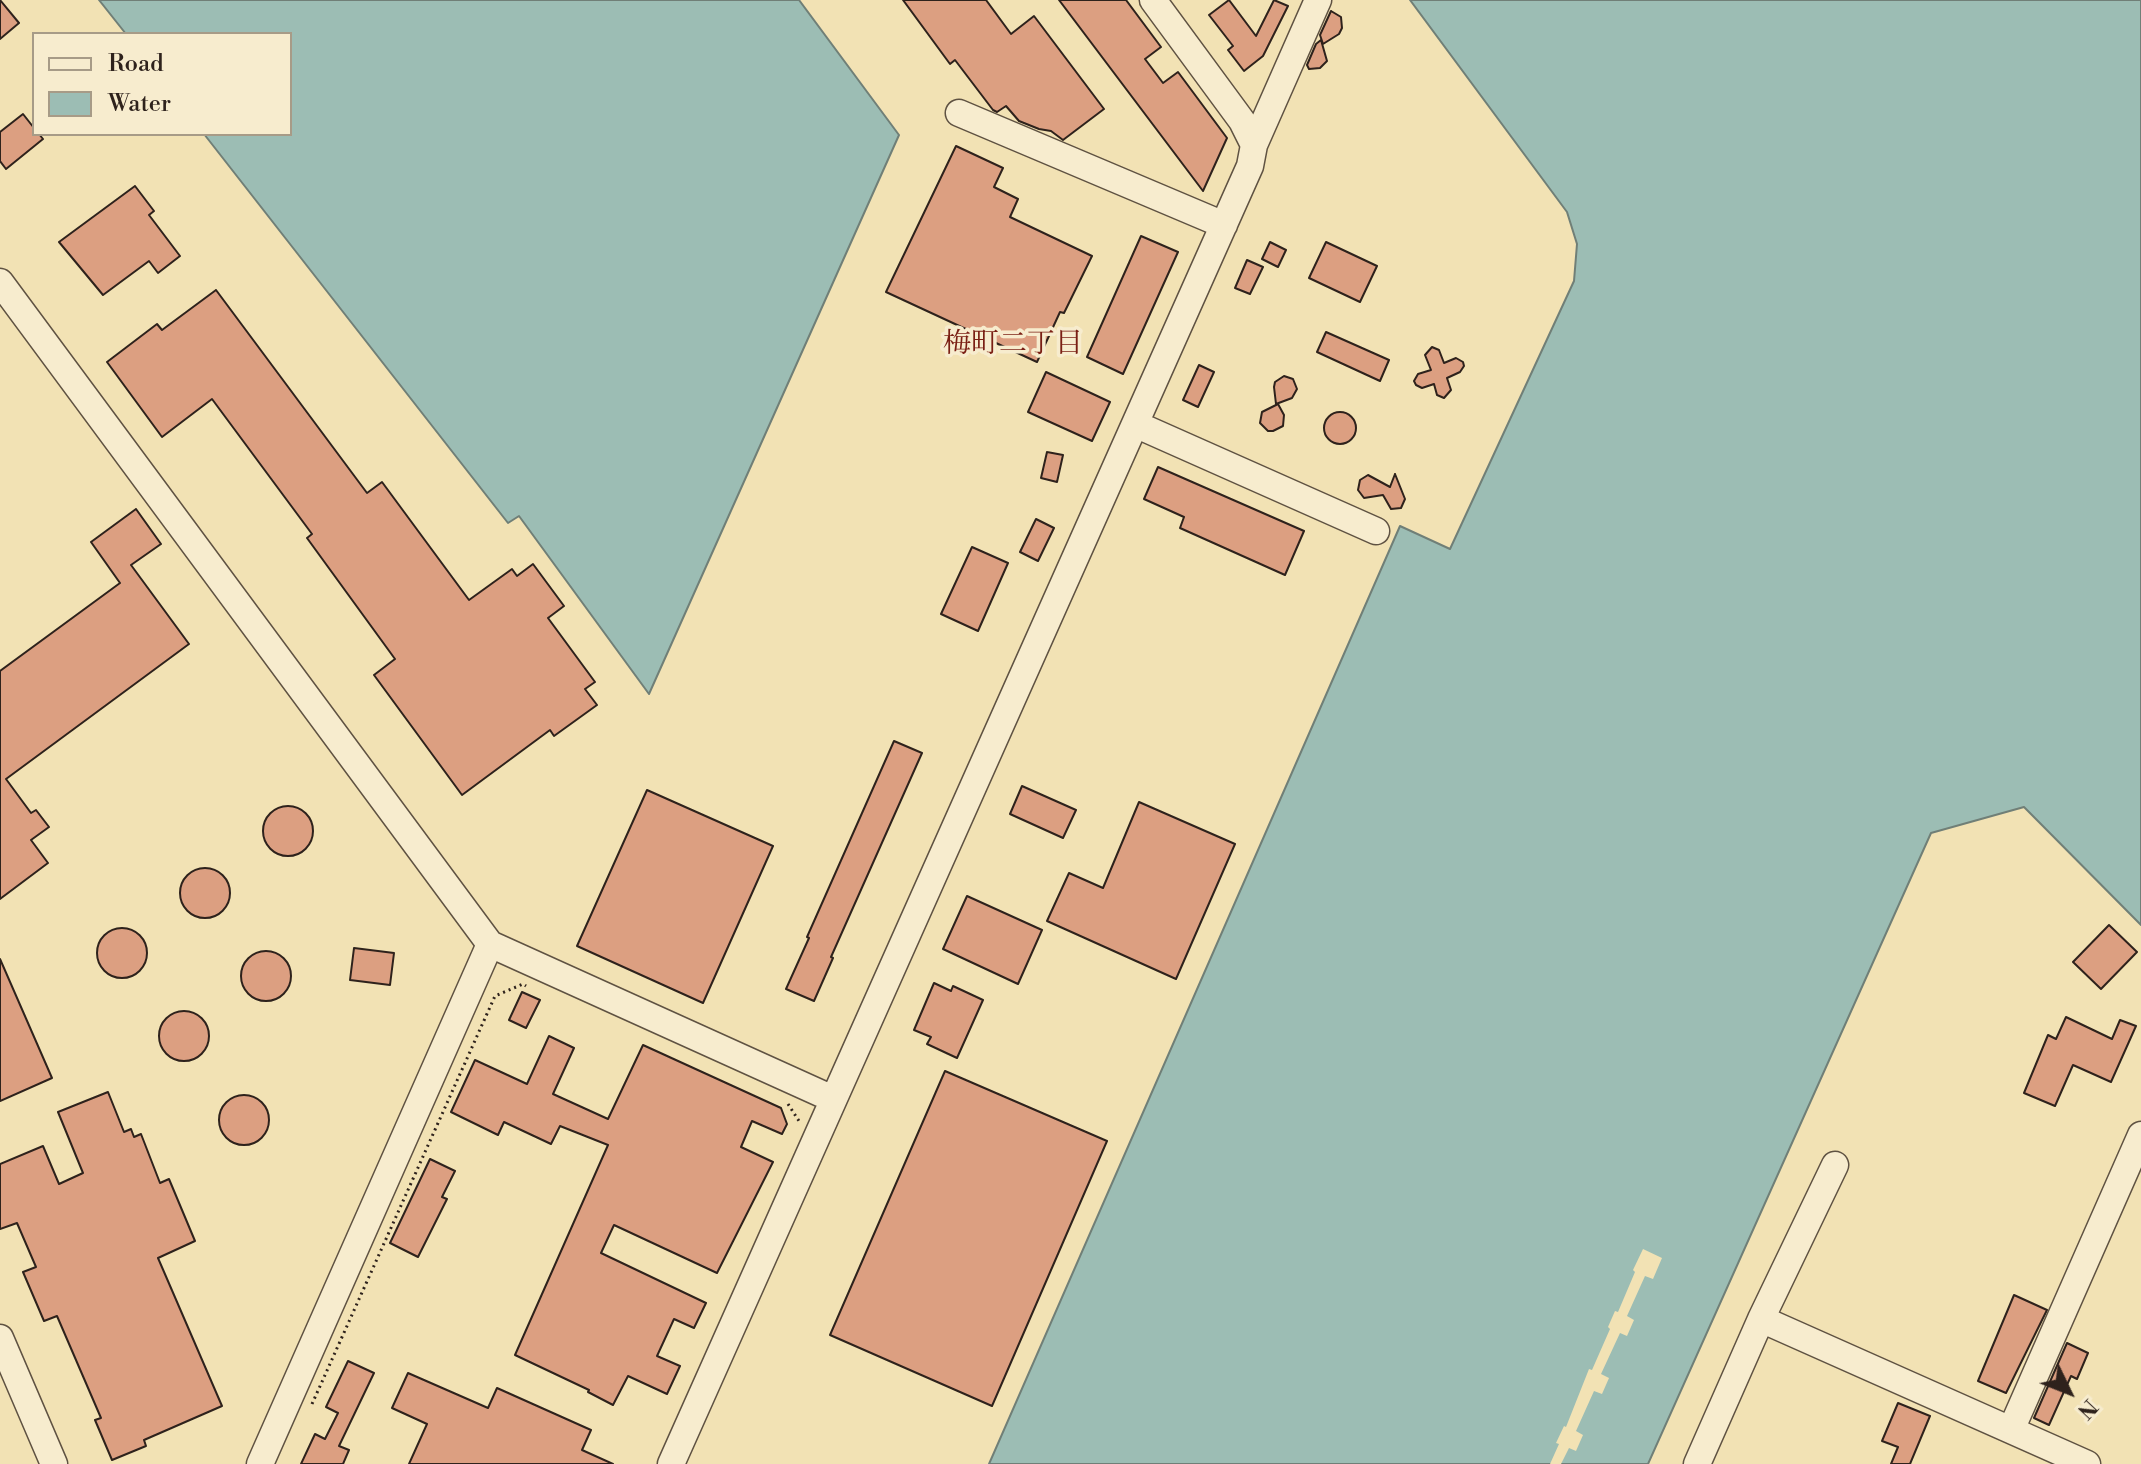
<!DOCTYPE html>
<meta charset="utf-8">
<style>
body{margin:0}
#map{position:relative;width:2141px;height:1464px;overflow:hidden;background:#f2e2b4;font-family:"Libre Bodoni",serif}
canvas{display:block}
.legend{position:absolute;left:32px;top:32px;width:260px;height:104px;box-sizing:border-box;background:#f7ecce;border:2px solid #a79b87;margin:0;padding:10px 14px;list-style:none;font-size:24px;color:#2e221c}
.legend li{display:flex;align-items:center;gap:16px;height:40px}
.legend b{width:40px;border:2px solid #a79b87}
.north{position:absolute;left:2029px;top:1352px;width:80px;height:80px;-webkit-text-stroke:6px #f7ecce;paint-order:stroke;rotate:133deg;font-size:22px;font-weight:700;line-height:32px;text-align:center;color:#2e221c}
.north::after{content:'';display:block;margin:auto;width:28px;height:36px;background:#2e221c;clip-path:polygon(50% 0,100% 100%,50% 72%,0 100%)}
</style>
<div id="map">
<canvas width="2141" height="1464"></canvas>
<ul class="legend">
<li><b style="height:10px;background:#f7ecce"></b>Road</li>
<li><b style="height:22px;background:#9cbdb4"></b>Water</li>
</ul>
<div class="north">N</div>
</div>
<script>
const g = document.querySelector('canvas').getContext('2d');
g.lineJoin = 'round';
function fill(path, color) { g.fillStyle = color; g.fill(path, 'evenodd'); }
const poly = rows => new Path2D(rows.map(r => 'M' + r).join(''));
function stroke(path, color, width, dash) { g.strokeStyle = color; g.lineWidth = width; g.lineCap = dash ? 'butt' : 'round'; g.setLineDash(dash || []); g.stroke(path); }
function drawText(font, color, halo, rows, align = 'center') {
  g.font = font + ' "Libre Bodoni","Noto Serif JP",serif'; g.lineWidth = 7; g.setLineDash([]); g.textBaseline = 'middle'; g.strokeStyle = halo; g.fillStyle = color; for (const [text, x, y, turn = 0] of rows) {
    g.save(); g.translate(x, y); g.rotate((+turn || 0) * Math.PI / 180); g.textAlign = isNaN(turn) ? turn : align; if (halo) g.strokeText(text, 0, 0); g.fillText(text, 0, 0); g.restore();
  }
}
const water = poly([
 [99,0,799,0,899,135,649,694,519,516,508,523,204,134,290,134,290,34,126,34,99,0],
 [1410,0,2141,0,2141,925,2024,807,1931,833,1648,1464,989,1464,1400,526,1450,549,1574,281,1577,244,1567,212,1410,0]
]);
fill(water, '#9cbdb4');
stroke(water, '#707f77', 2);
fill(poly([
 [1643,1249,1662,1258,1653,1279,1645,1276,1627,1316,1634,1320,1627,1336,1620,1333,1601,1374,1609,1378,1602,1394,1594,1391,1576,1431,1583,1435,1576,1451,1569,1448,1561,1464,1550,1464,1559,1444,1556,1443,1564,1426,1566,1427,1589,1369,1592,1370,1610,1329,1608,1327,1615,1311,1618,1312,1635,1272,1633,1270]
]), '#f2e2b4');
const building = poly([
 [0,0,19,23,0,39,0,0],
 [903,0,986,0,1011,34,1034,16,1104,109,1063,140,1051,131,1039,129,1019,121,1006,106,997,112,993,110,955,60,950,64,903,0],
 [1059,0,1126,0,1161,47,1145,59,1163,83,1178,72,1227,138,1203,191,1059,0],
 [1229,0,1256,36,1274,0,1288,6,1263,56,1244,71,1228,50,1233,46,1209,15,1229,0],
 [1331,11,1341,17,1342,28,1339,34,1323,44,1320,35,1331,11],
 [1321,40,1327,61,1320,68,1309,69,1307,65,1316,44,1321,40],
 [23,114,34,128,34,134,39,134,43,139,6,169,0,161,0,132,23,114],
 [956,146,1003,168,994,187,1018,199,1010,217,1092,256,1064,313,1060,312,1037,362,886,292,956,146],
 [135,186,154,211,149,215,180,256,158,273,149,261,103,295,59,242,135,186],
 [1141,236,1178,252,1123,374,1087,357,1141,236],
 [1270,242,1286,250,1278,267,1262,259,1270,242],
 [1326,242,1377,266,1360,302,1309,278,1326,242],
 [1247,260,1263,267,1250,294,1235,288,1247,260],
 [216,290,367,493,382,482,469,600,512,569,517,576,533,564,564,606,548,618,595,682,585,689,597,705,554,736,550,730,462,795,374,675,395,659,307,538,312,534,212,399,162,437,107,362,157,324,162,330,216,290],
 [1326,332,1389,360,1380,381,1317,352,1326,332],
 [1432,347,1439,350,1444,363,1456,358,1463,362,1464,366,1460,372,1447,378,1451,390,1444,398,1437,395,1434,384,1422,388,1416,385,1414,381,1418,374,1431,370,1425,355,1432,347],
 [1199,365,1214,372,1198,407,1183,400,1199,365],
 [1046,372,1110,402,1092,441,1028,412,1046,372],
 [1284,376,1293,379,1297,389,1292,398,1276,404,1274,387,1275,382,1284,376],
 [1278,404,1284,415,1283,426,1273,431,1268,431,1260,423,1262,412,1278,404],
 '1324 428a16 16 0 1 1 32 0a16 16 0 1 1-32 0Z',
 [1047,452,1063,455,1057,482,1041,478,1047,452],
 [1158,467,1304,531,1285,575,1180,528,1184,517,1144,499,1158,467],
 [1395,474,1405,499,1401,508,1391,509,1383,495,1364,498,1358,490,1360,480,1368,475,1390,487,1395,474],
 [136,509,161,544,131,565,189,644,6,779,31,813,36,810,49,827,31,840,48,863,0,899,0,671,120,583,91,542,136,509],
 [1036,519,1054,528,1038,561,1020,552,1036,519],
 [972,547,1008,563,978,631,941,614,972,547],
 [894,741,922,753,831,957,833,958,814,1001,786,989,809,938,807,937,894,741],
 [1022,786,1076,810,1063,838,1010,814,1022,786],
 [647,790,773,846,703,1003,577,946,647,790],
 [1139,802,1235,844,1176,979,1047,921,1069,873,1103,888,1139,802],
 '263 831a25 25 0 1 1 50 0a25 25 0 1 1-50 0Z',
 '180 893a25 25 0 1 1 50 0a25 25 0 1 1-50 0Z',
 [967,896,1042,930,1018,984,943,949,967,896],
 [2109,925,2137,952,2101,989,2073,962,2109,925],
 '97 953a25 25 0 1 1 50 0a25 25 0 1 1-50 0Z',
 [354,948,394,953,390,985,350,980,354,948],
 '241 976a25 25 0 1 1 50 0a25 25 0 1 1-50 0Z',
 [0,959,52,1078,0,1101,0,959],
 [934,983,951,991,953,986,983,1000,957,1058,927,1044,931,1037,914,1030,934,983],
 [522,992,540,1000,526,1028,509,1020,522,992],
 '159 1036a25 25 0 1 1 50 0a25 25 0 1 1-50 0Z',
 [2066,1017,2112,1039,2120,1020,2136,1026,2111,1082,2073,1065,2055,1106,2024,1093,2048,1035,2056,1039,2066,1017],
 [549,1036,574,1048,553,1094,608,1119,643,1045,781,1108,787,1124,782,1134,752,1121,741,1147,773,1162,717,1273,614,1225,601,1253,706,1303,694,1328,674,1319,657,1356,680,1366,667,1394,628,1376,613,1405,588,1392,589,1390,515,1355,608,1145,560,1126,551,1144,504,1122,498,1135,451,1112,475,1060,527,1084,549,1036],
 [945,1071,1107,1141,992,1406,830,1335,945,1071],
 [108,1092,124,1132,131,1129,134,1137,141,1134,160,1183,169,1179,195,1241,158,1258,222,1406,144,1440,146,1446,112,1460,95,1420,101,1418,57,1316,44,1321,23,1272,36,1267,17,1223,0,1229,0,1164,43,1146,59,1184,83,1173,58,1112,108,1092],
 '219 1120a25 25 0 1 1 50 0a25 25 0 1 1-50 0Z',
 [430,1159,455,1171,442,1197,447,1199,418,1257,390,1243,430,1159],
 [2014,1295,2047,1310,2006,1393,1978,1381,2014,1295],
 [2067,1343,2088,1353,2077,1379,2071,1376,2049,1425,2034,1418,2067,1343],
 [348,1361,374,1373,339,1446,349,1450,343,1464,301,1464,315,1434,325,1439,338,1413,326,1407,348,1361],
 [408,1373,488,1408,497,1388,591,1430,582,1450,613,1464,409,1464,427,1424,392,1408,408,1373],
 [1898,1403,1930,1416,1910,1464,1891,1464,1898,1447,1882,1441,1898,1403]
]);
fill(building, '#dc9f81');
stroke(building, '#2e221c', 2);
const minor = poly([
 [959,113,1224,225],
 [1254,145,1318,0],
 [0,282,490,944,833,1099],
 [1135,424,1376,531],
 [1761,1319,2087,1464],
 [0,1338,54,1464],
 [2011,1430,2141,1135],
 [260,1464,490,944],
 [671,1464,1250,166,1254,145,1242,121,1153,0],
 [1697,1464,1761,1319,1835,1165]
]);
stroke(minor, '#5f5242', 29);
stroke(poly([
 [788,1104,799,1121],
 [312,1404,495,996,523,984,526,986]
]), '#2e221c', 3, [2, 4]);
stroke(minor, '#f7ecce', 26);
drawText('28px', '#7a1f14', '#f7ecce', [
 ["梅町二丁目",1013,345]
]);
</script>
